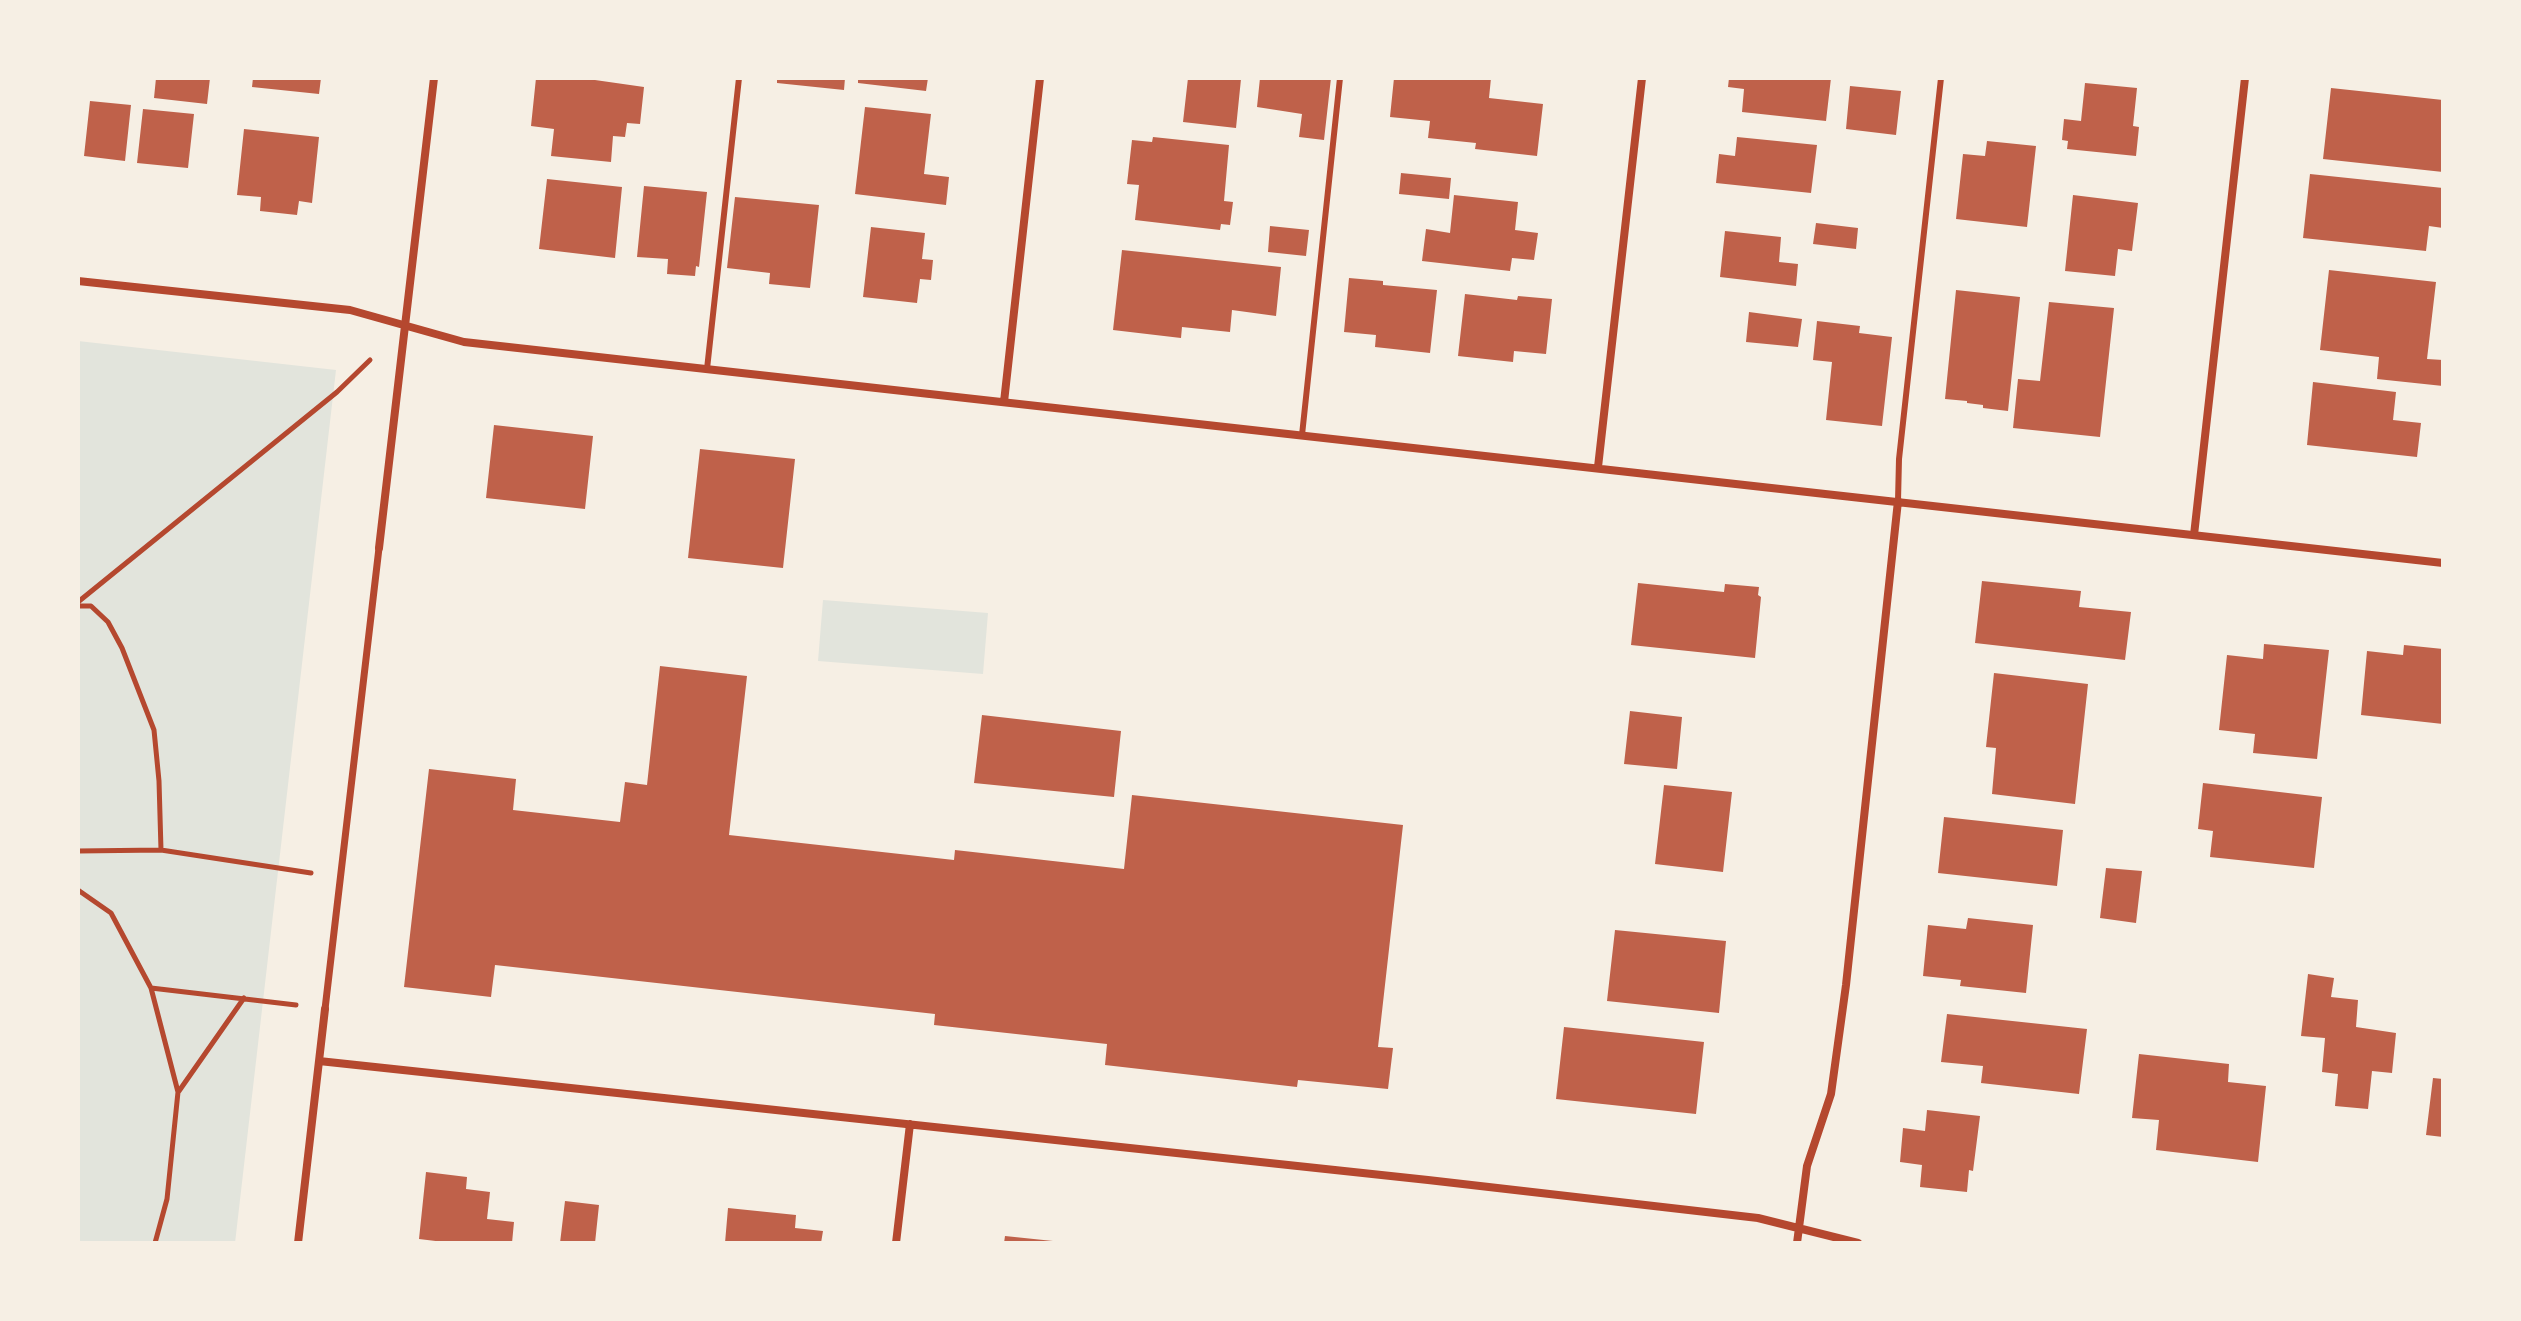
<!DOCTYPE html>
<style>
body{margin:0}
#map{position:relative;width:2521px;height:1321px;overflow:hidden;background:#f6efe4;font-family:"Work Sans",sans-serif}
canvas{display:block}
.frame{position:absolute;inset:0;border:80px solid #f6efe4;pointer-events:none}
</style>
<div id="map">
<canvas width="2521" height="1321"></canvas>
<div class="frame"></div>
</div>
<script>
const g = document.querySelector('canvas').getContext('2d');
g.lineJoin = 'round';
function fill(path, color) { g.fillStyle = color; g.fill(path, 'evenodd'); }
const poly = rows => new Path2D(rows.map(r => 'M' + r).join(''));
function stroke(path, color, width, dash) { g.strokeStyle = color; g.lineWidth = width; g.lineCap = dash ? 'butt' : 'round'; g.setLineDash(dash || []); g.stroke(path); }
fill(poly([
 [78,341,336,370,235,1243,78,1243],
 [823,600,988,613,983,674,818,661]
]), '#e2e4dc');
fill(poly([
 [156,78,210,78,207,104,154,98],
 [253,78,321,78,319,94,252,87],
 [536,78,595,80,644,87,640,124,627,123,625,137,613,136,611,162,551,156,554,129,531,126],
 [777,78,845,78,844,90,777,83],
 [858,78,928,78,926,91,858,83],
 [1188,78,1241,79,1236,128,1183,122],
 [1260,78,1331,78,1324,140,1299,137,1302,114,1257,107],
 [1394,78,1491,78,1489,98,1543,104,1537,156,1475,149,1476,143,1428,138,1430,121,1390,117],
 [1729,78,1831,78,1826,121,1742,112,1744,89,1728,87],
 [2085,83,2137,88,2133,126,2139,127,2136,156,2067,149,2068,141,2062,140,2064,119,2081,121],
 [1850,86,1901,91,1896,135,1846,129],
 [2331,88,2443,100,2443,172,2323,159],
 [90,101,131,105,125,161,84,156],
 [865,107,931,114,924,174,949,177,946,205,855,194],
 [143,109,194,114,188,168,137,163],
 [244,129,319,137,312,203,299,201,297,215,260,211,261,197,237,195],
 [1153,137,1229,145,1224,201,1233,202,1230,225,1221,224,1220,230,1135,220,1139,185,1127,184,1132,140,1152,142],
 [1737,137,1817,145,1811,193,1716,183,1719,154,1735,156],
 [1987,141,2036,146,2027,227,1956,219,1963,154,1985,156],
 [1401,173,1451,178,1449,199,1399,194],
 [2310,174,2443,188,2443,228,2429,226,2426,251,2303,238],
 [547,179,622,187,615,258,539,249],
 [644,186,707,192,699,267,696,266,695,276,667,274,668,259,637,257],
 [1454,195,1518,202,1515,230,1538,233,1534,260,1512,258,1510,271,1422,261,1426,229,1450,233],
 [2073,195,2138,203,2132,251,2118,249,2115,276,2065,271],
 [735,197,819,205,810,288,769,284,770,273,727,268],
 [1816,223,1858,228,1856,249,1813,244],
 [1270,226,1309,230,1306,256,1268,252],
 [871,227,925,233,922,259,933,260,931,280,920,279,917,303,863,297],
 [1725,231,1781,237,1779,262,1798,264,1796,286,1720,277],
 [1122,250,1281,267,1276,316,1232,310,1230,332,1182,327,1181,338,1113,330],
 [2329,270,2436,282,2427,359,2443,360,2443,386,2377,379,2379,357,2320,350],
 [1349,278,1383,281,1383,285,1437,290,1430,353,1375,347,1376,335,1344,332],
 [1956,290,2020,297,2008,411,1983,408,1983,405,1967,403,1967,401,1945,399],
 [1465,294,1517,300,1518,296,1552,299,1546,354,1514,351,1513,362,1458,356],
 [2049,302,2114,308,2100,437,2013,428,2018,379,2040,381],
 [1749,312,1802,319,1798,347,1746,342],
 [1817,321,1860,326,1859,333,1892,337,1882,426,1826,420,1832,362,1813,360],
 [2313,382,2396,392,2393,420,2421,423,2417,457,2307,445],
 [494,425,593,436,585,509,486,498],
 [700,449,795,459,783,568,688,558],
 [1982,581,2081,591,2079,607,2131,612,2125,660,1975,643],
 [1638,583,1724,592,1725,584,1759,587,1758,595,1761,597,1755,658,1631,645],
 [2264,644,2329,650,2317,759,2253,753,2255,734,2219,730,2227,655,2263,659],
 [2404,645,2443,649,2443,724,2361,715,2367,651,2403,655],
 [660,666,747,676,729,835,954,860,955,850,1124,869,1132,795,1403,825,1378,1047,1393,1048,1388,1089,1298,1080,1297,1087,1105,1065,1107,1044,934,1025,935,1014,495,965,491,997,404,987,429,769,516,779,513,810,620,822,625,782,647,785],
 [1994,673,2088,684,2075,804,1992,794,1996,748,1986,747],
 [1630,711,1682,717,1677,769,1624,764],
 [982,715,1121,731,1114,797,974,783],
 [2203,783,2322,797,2314,868,2210,857,2213,831,2198,829],
 [1664,785,1732,792,1723,872,1655,864],
 [1944,817,2063,830,2057,886,1938,873],
 [2106,868,2142,871,2136,923,2100,918],
 [1968,918,2033,925,2026,993,1960,986,1961,980,1923,976,1928,925,1966,929],
 [1615,930,1726,941,1719,1013,1607,1001],
 [2308,974,2334,978,2331,997,2358,1000,2356,1027,2396,1033,2392,1073,2372,1071,2368,1109,2335,1106,2338,1074,2322,1072,2325,1038,2301,1036],
 [1947,1014,2087,1029,2079,1094,1981,1083,1983,1066,1941,1062],
 [1564,1027,1704,1042,1696,1114,1556,1099],
 [2139,1054,2229,1064,2228,1082,2266,1086,2258,1162,2156,1150,2159,1120,2132,1118],
 [2433,1078,2443,1079,2443,1137,2426,1135],
 [1927,1110,1980,1116,1973,1171,1969,1170,1967,1192,1920,1187,1922,1165,1900,1162,1903,1128,1925,1131],
 [426,1172,467,1177,466,1189,490,1192,487,1219,514,1222,512,1243,452,1243,419,1239],
 [565,1201,599,1205,595,1243,560,1243],
 [728,1208,796,1215,795,1228,823,1231,821,1243,725,1243],
 [1005,1236,1053,1241,1053,1243,1004,1243]
]), '#bf614a');
stroke(poly([
 [78,602,337,392,370,360],
 [78,606,91,606,108,622,122,648,154,730,159,781,161,850],
 [78,851,161,850,311,873],
 [78,890,111,913,151,988,178,1092,167,1199,155,1243],
 [151,988,296,1005],
 [179,1091,244,998]
]), '#b5482f', 5);
stroke(poly([
 [707,369,739,78],
 [1302,435,1340,78],
 [1898,501,1899,459,1941,78]
]), '#b5482f', 6);
stroke(poly([
 [325,1009,379,548]
]), '#b5482f', 7);
stroke(poly([
 [78,281,350,310,464,342,2443,563],
 [1004,402,1040,78],
 [1598,467,1642,78],
 [2194,535,2245,78],
 [379,548,434,78],
 [319,1061,1428,1180,1758,1218,1858,1243],
 [298,1243,325,1009],
 [896,1243,910,1124],
 [1797,1243,1807,1166,1831,1094,1846,985,1898,501]
]), '#b5482f', 8);
</script>
